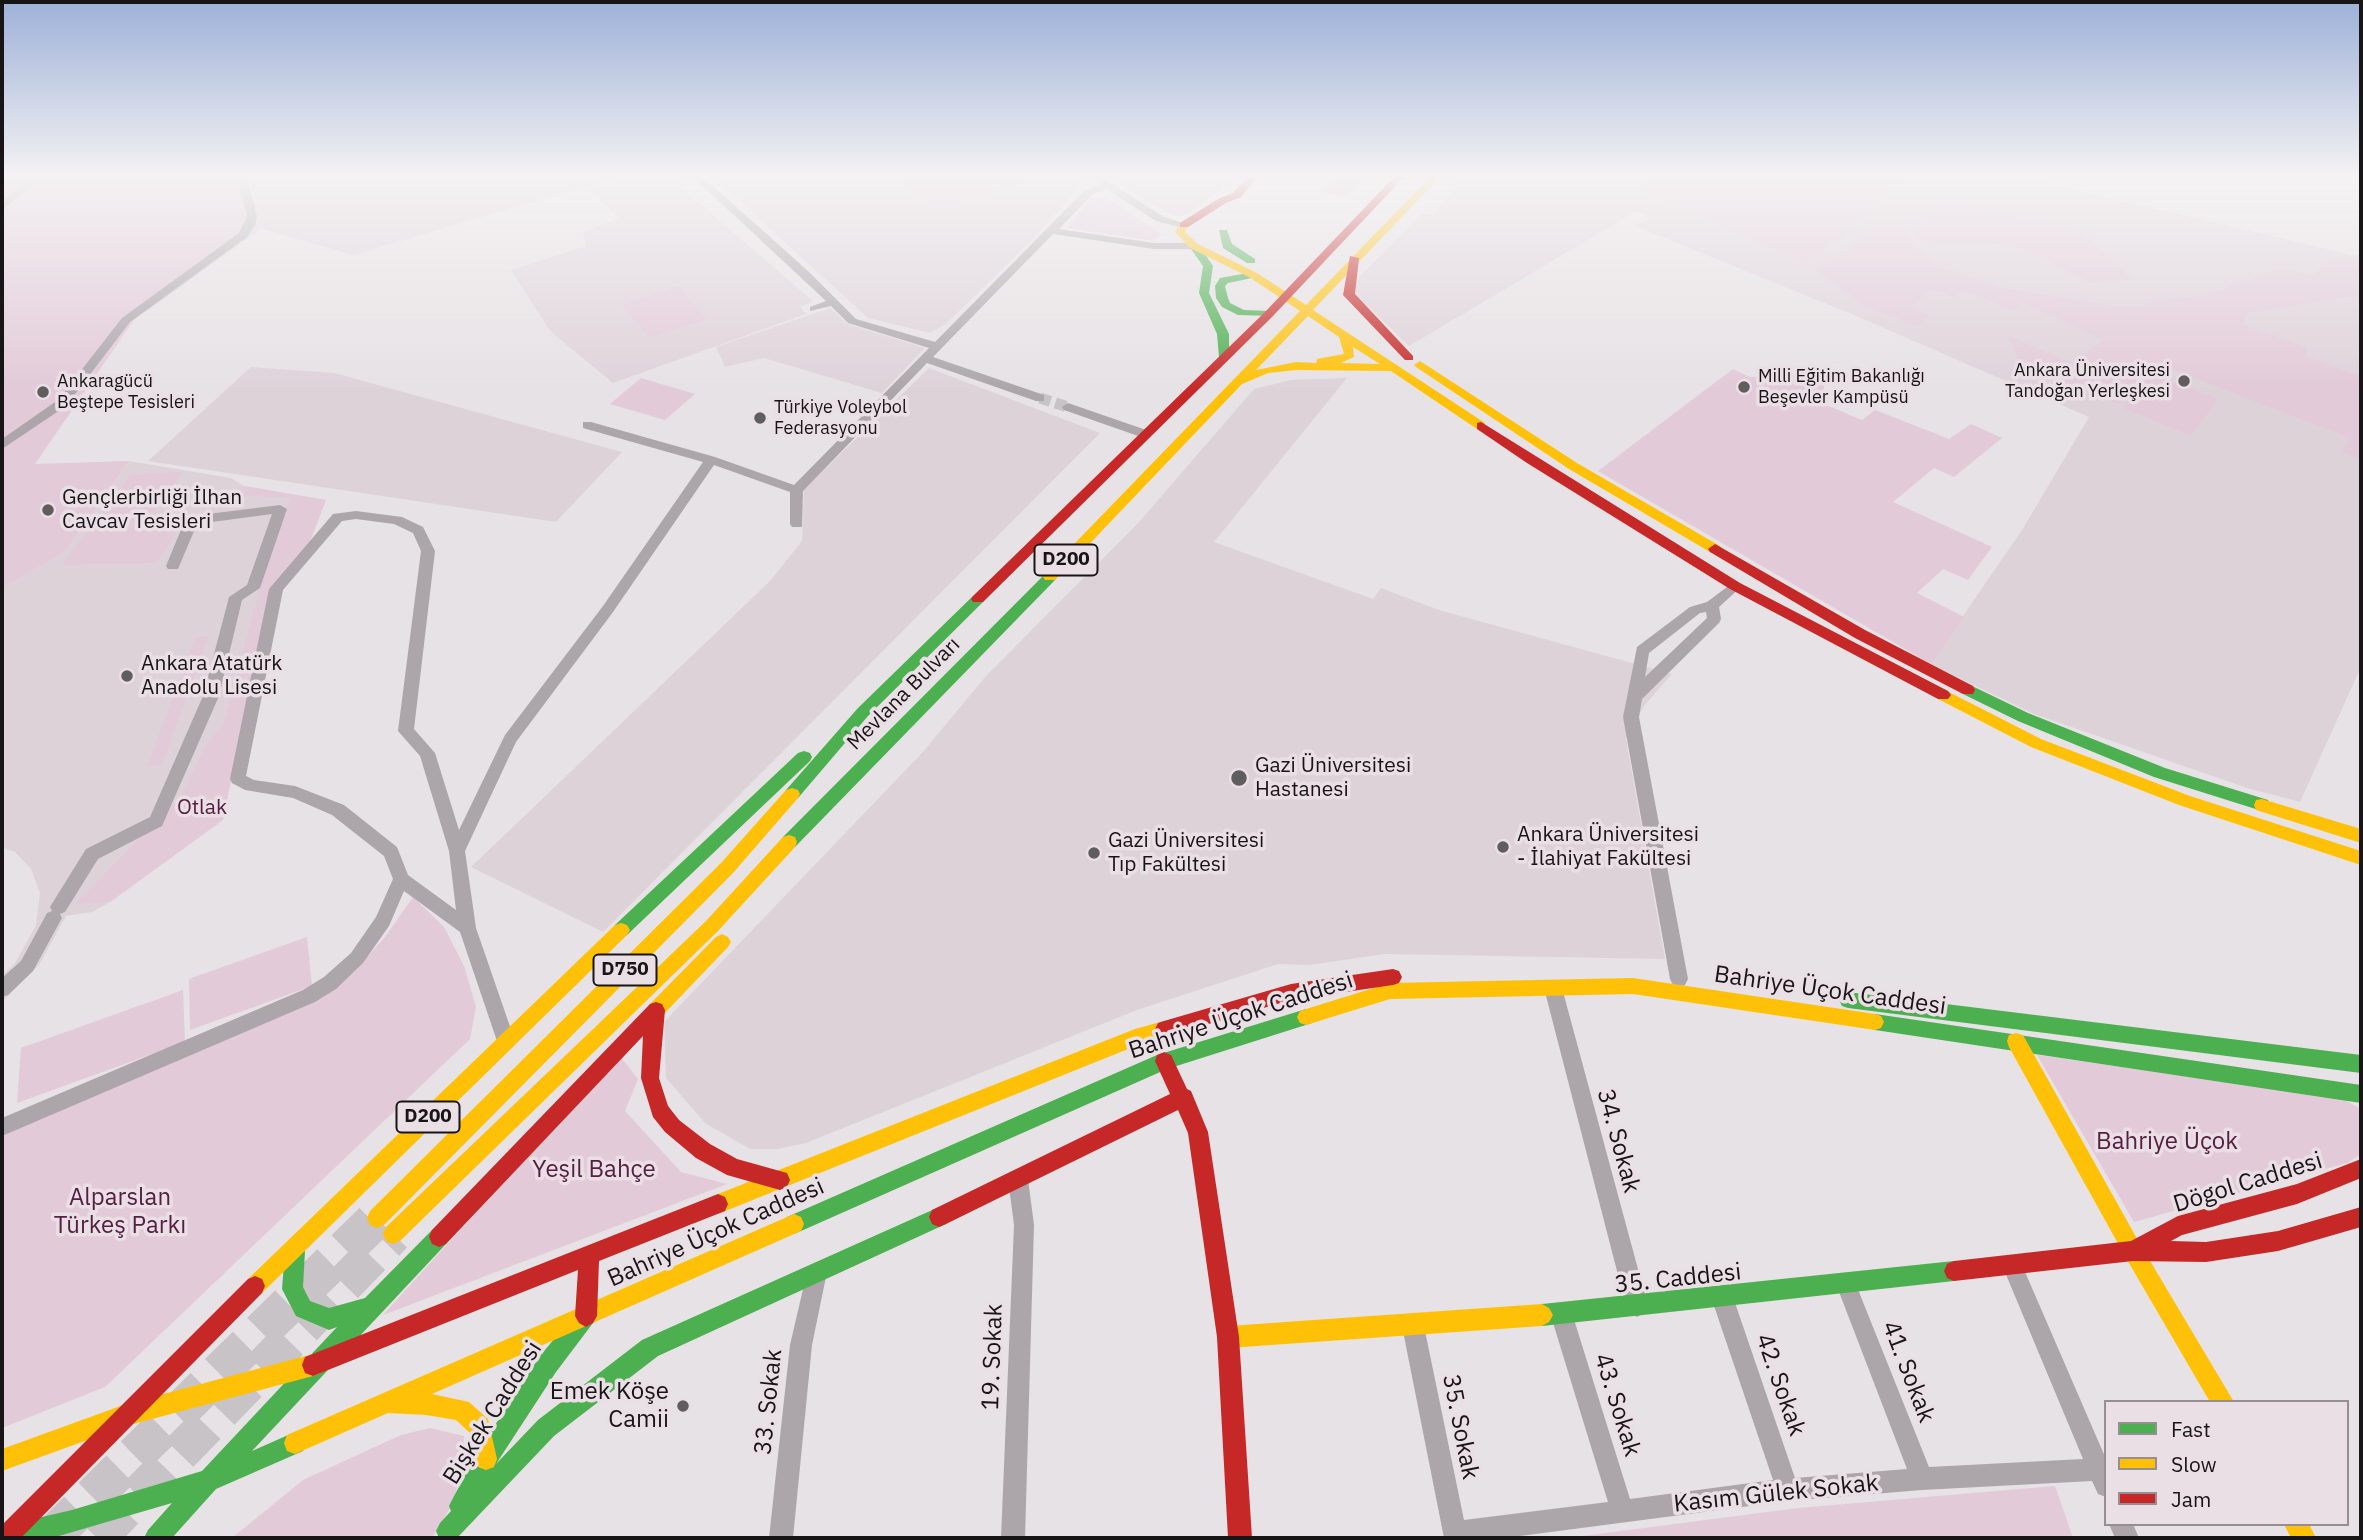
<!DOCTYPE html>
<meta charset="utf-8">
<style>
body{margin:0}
#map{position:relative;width:2363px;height:1540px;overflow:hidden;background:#e7e2e5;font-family:"IBM Plex Sans",sans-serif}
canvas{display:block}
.frame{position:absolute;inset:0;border:4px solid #181517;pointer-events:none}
.legend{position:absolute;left:2104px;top:1400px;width:245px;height:126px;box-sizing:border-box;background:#eadfe5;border:2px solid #968e93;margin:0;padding:9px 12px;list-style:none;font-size:21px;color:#181517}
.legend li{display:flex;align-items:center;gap:14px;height:35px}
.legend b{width:35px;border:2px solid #968e93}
</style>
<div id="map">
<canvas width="2363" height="1540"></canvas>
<div class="frame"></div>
<ul class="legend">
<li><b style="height:9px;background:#4caf50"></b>Fast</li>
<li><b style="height:9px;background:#ffc107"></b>Slow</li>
<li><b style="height:9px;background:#c62828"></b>Jam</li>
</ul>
</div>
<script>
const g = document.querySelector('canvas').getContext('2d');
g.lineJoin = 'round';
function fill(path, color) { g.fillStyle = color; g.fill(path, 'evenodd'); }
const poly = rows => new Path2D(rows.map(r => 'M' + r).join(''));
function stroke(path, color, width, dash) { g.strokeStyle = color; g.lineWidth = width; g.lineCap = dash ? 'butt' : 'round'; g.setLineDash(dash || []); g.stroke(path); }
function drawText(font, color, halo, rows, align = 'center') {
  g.font = font + ' "IBM Plex Sans",sans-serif'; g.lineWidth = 7; g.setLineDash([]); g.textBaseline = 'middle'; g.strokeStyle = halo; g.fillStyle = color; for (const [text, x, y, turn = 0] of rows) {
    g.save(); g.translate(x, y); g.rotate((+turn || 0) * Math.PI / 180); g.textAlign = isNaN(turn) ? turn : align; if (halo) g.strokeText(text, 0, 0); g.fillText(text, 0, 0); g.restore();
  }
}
fill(poly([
 [247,176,620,176,354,255,261,229],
 [636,176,667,176,813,301,800,307,806,314,613,383,550,331,511,270,586,246,583,232,619,218,590,190],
 [712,176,1079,176,1079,183,1069,199,1033,239,946,324,930,333,868,318],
 [1109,176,1239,176,1187,215,1176,216,1152,204],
 [1466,176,2016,176,2361,257,2361,667,2300,802,2247,788,2034,714,1930,664,2022,530,2089,417,1849,313,1635,226,1650,218,1637,211,1409,346,1355,294,1360,276,1422,214,1434,214],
 [830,308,848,324,925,348,882,393,764,358,725,367,716,347],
 [251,367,334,373,622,452,556,522,148,461],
 [929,368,1100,433,603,932,471,867,770,581,802,541,804,489],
 [1347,378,1214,542,1373,599,1381,588,1439,610,1672,674,1644,706,1626,739,1665,959,1384,954,1310,965,1278,964,1137,1010,806,1143,777,1149,750,1149,705,1123,666,1078,664,1022,922,753,986,676,1139,522,1254,389,1291,380],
 [129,461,231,478,244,486,326,500,270,589,223,820,110,902,92,912,66,916,39,965,2,1002,2,976,15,963,36,925,40,893,31,869,15,852,2,848,2,588,65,552]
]), '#ded2d9');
fill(poly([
 [2,176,247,176,261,229,134,320,35,464,129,461,65,552,2,588],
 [894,176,1042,176,936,210],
 [1336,176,1361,176,1366,177,1344,198,1319,191],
 [1655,176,1904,176,1902,182,1848,233,1804,262,1636,188],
 [1091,198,1107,198,1161,234,1154,241,1068,228],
 [1951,199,2083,233,2132,279,2089,282,2025,249,1997,244,1922,243,1910,224],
 [1887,220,1901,225,1913,244,1937,266,2004,288,2114,306,2142,307,2157,300,2205,296,2282,268,2312,276,2332,258,2361,261,2361,295,2247,313,2242,325,2308,348,2305,356,2361,376,2361,460,2342,452,2349,438,2156,363,2117,404,2020,365,2009,336,2071,363,2104,340,2023,303,2012,310,1964,290,1953,297,1930,289,1911,306,1929,316,1916,326,1865,306,1816,270],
 [678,286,707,319,650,338,622,305],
 [1733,369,1750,377,1809,375,1824,381,1824,389,1812,399,1862,420,1875,410,1949,439,1971,424,2002,438,1954,477,1934,468,1893,502,1992,547,1968,580,1943,569,1917,593,1964,617,1931,664,1598,471],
 [2151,374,2218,399,2191,436,2123,408],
 [641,378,695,394,665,420,610,404],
 [182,472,141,530,178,530,157,563,62,565,131,474],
 [244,486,326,500,308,547,270,589,223,820,110,902,75,904,182,795,205,747,224,722,262,581,290,498,237,495],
 [209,635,162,765,147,767,195,637],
 [413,897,444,927,464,966,476,1007,470,1039,105,1387,2,1428,2,1132,302,1007,353,973,385,937],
 [307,937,312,986,190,1030,189,979],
 [183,990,185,1042,17,1103,21,1048],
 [619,1055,638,1079,625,1111,681,1172,727,1184,383,1315],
 [2037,1055,2341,1098,2361,1109,2361,1154,2347,1163,2134,1222],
 [430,1428,464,1436,462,1468,453,1503,432,1538,232,1538,303,1480,401,1435],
 [2055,1486,2073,1538,1567,1538,1798,1508]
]), '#e2cad8');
stroke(poly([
 [1040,398,1068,407]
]), '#c8c3c6', 11, [11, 5]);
stroke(poly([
 [50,1538,377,1218],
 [97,1538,393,1234]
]), '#c8c3c6', 39, [39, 20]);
fill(poly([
 [34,176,44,176,2,210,2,202,34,176],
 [236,176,246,176,257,216,255,225,247,237,130,322,66,406,2,449,2,439,58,400,122,318,239,233,247,216,236,176],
 [692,176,702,176,808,271,856,319,935,342,1085,190,1100,184,1089,176,1100,176,1164,217,1189,225,1184,228,1156,221,1107,189,1093,194,1059,229,1154,243,1194,243,1199,246,1194,249,1154,249,1053,234,933,357,1044,395,1044,401,1036,401,927,363,803,491,802,527,792,527,790,524,790,492,714,465,613,612,516,742,465,851,476,928,515,1041,513,1047,506,1049,499,1047,460,932,404,891,389,926,363,963,336,989,315,1002,2,1136,2,1118,303,990,324,977,351,953,376,917,393,879,384,856,332,815,293,798,245,790,232,783,230,779,269,589,333,514,356,511,402,517,423,527,435,551,414,729,435,753,459,830,505,735,603,606,703,462,583,428,583,422,591,422,715,457,794,485,929,348,848,323,831,306,810,311,810,307,826,301,692,176],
 [356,519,394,524,413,533,421,551,398,731,420,756,449,851,456,910,408,875,397,847,344,805,295,786,254,780,246,776,283,590,342,521,356,519],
 [1068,403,1149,431,1151,434,1145,438,1141,437,1064,410,1062,407,1068,403],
 [280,505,287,509,260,588,242,600,219,696,162,826,98,859,65,912,60,914,62,918,33,971,8,995,2,997,2,978,21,961,47,913,52,911,50,907,53,902,86,849,150,817,203,696,229,597,247,585,272,514,197,524,178,569,168,569,166,566,185,520,192,516,280,505],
 [1735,581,1742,586,1719,607,1721,619,1719,623,1642,699,1639,717,1688,979,1685,985,1679,987,1673,985,1670,979,1623,717,1637,647,1690,607,1707,602,1735,581],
 [1706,612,1707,618,1645,677,1649,653,1700,613,1706,612],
 [1553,980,1559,982,1562,988,1648,1306,1644,1313,1637,1317,1630,1313,1626,1306,1544,988,1547,982,1553,980],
 [1018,1169,1025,1172,1028,1179,1034,1225,1025,1538,1001,1538,1014,1225,1008,1179,1011,1172,1018,1169],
 [2012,1255,2019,1258,2106,1459,2106,1497,2098,1494,2092,1481,1922,1490,1788,1501,1505,1538,1444,1538,1402,1326,1405,1318,1413,1315,1421,1318,1424,1326,1464,1520,1608,1502,1550,1313,1554,1306,1561,1302,1568,1306,1572,1313,1630,1499,1773,1480,1711,1297,1715,1290,1722,1286,1729,1290,1733,1297,1795,1478,1907,1469,1836,1284,1839,1277,1846,1274,1853,1277,1929,1467,2083,1459,2002,1265,2005,1258,2012,1255],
 [817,1262,824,1265,827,1272,812,1345,793,1538,769,1538,790,1345,807,1272,810,1265,817,1262],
 [2109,1524,2133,1524,2139,1538,2115,1538,2109,1524]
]), '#aca6aa');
fill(poly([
 [1219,230,1227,230,1232,244,1255,259,1255,263,1247,263,1223,248,1219,230],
 [1194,243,1198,244,1213,266,1209,293,1229,334,1229,359,1225,360,1219,357,1217,334,1199,293,1203,266,1189,246,1194,243],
 [1253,272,1258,275,1257,277,1228,283,1225,286,1228,298,1230,303,1244,310,1269,311,1273,312,1273,316,1238,315,1222,307,1216,298,1215,286,1220,278,1253,272],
 [1050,572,1055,574,1057,577,1055,580,795,847,783,847,781,842,783,837,1045,574,1050,572],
 [978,594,983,596,985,599,983,602,868,716,798,798,786,798,784,794,786,790,858,708,973,596,978,594],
 [1968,684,2028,713,2165,768,2268,800,2270,805,2268,810,2262,811,2154,777,2018,721,1963,694,1961,690,1968,684],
 [804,751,810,753,812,757,810,761,627,935,621,937,615,935,612,930,615,925,798,753,804,751],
 [1848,992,2361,1055,2361,1073,1848,1008,1842,1006,1839,1000,1842,994,1848,992],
 [1306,1009,1312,1011,1315,1017,1312,1023,1167,1069,801,1231,794,1234,787,1231,784,1224,787,1217,1157,1055,1306,1009],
 [1875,1014,2361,1085,2361,1103,1875,1030,1869,1028,1866,1022,1869,1016,1875,1014],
 [939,1207,946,1210,949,1217,946,1224,658,1356,554,1436,457,1538,439,1538,436,1531,440,1523,451,1511,449,1506,453,1498,478,1451,540,1356,579,1309,586,1305,593,1309,597,1316,593,1323,556,1372,496,1464,538,1420,642,1340,939,1207],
 [439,1227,446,1230,449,1237,446,1244,252,1451,295,1432,303,1435,306,1443,303,1451,216,1489,172,1538,144,1538,148,1530,172,1503,52,1538,2,1538,3,1526,72,1510,202,1471,337,1327,329,1330,296,1316,282,1289,285,1251,288,1244,295,1241,302,1244,305,1251,303,1287,310,1301,329,1308,365,1298,432,1230,439,1227],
 [1954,1261,1961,1264,1964,1271,1961,1278,1954,1281,1542,1326,1535,1322,1531,1315,1535,1308,1542,1304,1954,1261]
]), '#4caf50');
fill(poly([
 [1431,176,1441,176,1313,310,1485,423,1485,429,1477,429,1391,371,1296,370,1268,373,1242,384,1055,580,1045,580,1043,577,1045,574,1300,311,1249,277,1190,248,1175,232,1180,223,1188,223,1189,225,1185,232,1198,244,1257,273,1306,305,1431,176],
 [1308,316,1339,337,1344,354,1317,359,1316,363,1296,362,1256,370,1308,316],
 [1353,347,1380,364,1341,363,1354,357,1353,347],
 [1420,361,1577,463,1720,546,1722,549,1720,552,1710,552,1569,469,1416,367,1414,365,1420,361],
 [1943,689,2041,739,2190,796,2361,851,2361,865,2179,805,2031,747,1938,699,1935,695,1938,691,1943,689],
 [792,788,798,790,800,794,798,798,733,873,384,1225,377,1228,370,1225,367,1218,370,1211,721,863,786,790,792,788],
 [2262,799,2361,829,2361,843,2256,810,2254,805,2256,800,2262,799],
 [789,835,795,837,797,842,795,847,718,931,400,1241,393,1244,386,1241,383,1234,386,1227,706,921,783,837,789,835],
 [621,923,627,925,630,930,627,935,262,1293,255,1296,248,1293,245,1286,248,1279,615,925,621,923],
 [722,934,728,937,731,942,728,947,662,1016,656,1018,650,1016,647,1010,650,1004,716,937,722,934],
 [1633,978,1875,1014,1881,1016,1884,1022,1881,1028,1875,1030,1633,994,1390,999,1306,1025,1300,1023,1297,1017,1300,1011,1306,1009,1390,983,1633,978],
 [1164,1021,1170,1023,1173,1029,1170,1035,1143,1043,718,1214,711,1211,708,1204,711,1197,718,1194,1135,1029,1164,1021],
 [2016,1033,2023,1035,2140,1244,2234,1402,2210,1402,2126,1258,2009,1047,2007,1041,2009,1035,2016,1033],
 [794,1214,801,1217,804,1224,801,1231,432,1394,469,1402,488,1419,497,1459,494,1467,486,1470,478,1467,470,1433,456,1420,426,1415,388,1413,295,1454,287,1451,284,1443,287,1435,794,1214],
 [1542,1304,1549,1308,1553,1315,1549,1322,1542,1326,1228,1348,1220,1345,1217,1337,1220,1329,1228,1326,1542,1304],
 [313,1354,321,1357,324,1365,321,1373,313,1376,126,1426,2,1471,2,1449,126,1404,313,1354],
 [2284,1524,2309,1524,2316,1538,2291,1538,2284,1524]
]), '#ffc107');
fill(poly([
 [1248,176,1258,176,1241,197,1226,203,1188,227,1180,227,1180,223,1218,199,1233,193,1248,176],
 [1395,176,1405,176,1273,316,983,602,973,602,971,599,973,596,1265,312,1395,176],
 [1350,256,1359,258,1355,294,1413,356,1413,360,1405,360,1343,295,1350,256],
 [1481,422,1740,583,1948,691,1951,695,1948,699,1938,699,1730,589,1527,463,1477,429,1477,423,1481,422],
 [1715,544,1865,630,1973,686,1975,690,1973,694,1963,694,1855,638,1710,552,1708,549,1715,544],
 [1393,969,1399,971,1402,977,1399,983,1393,985,1291,1000,1164,1037,1158,1035,1155,1029,1158,1023,1164,1021,1291,984,1393,969],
 [656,1002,662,1004,665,1010,659,1078,668,1106,679,1120,710,1144,737,1159,787,1173,790,1180,787,1187,780,1190,727,1175,696,1158,665,1132,653,1117,641,1078,643,1036,446,1244,439,1247,432,1244,429,1237,432,1230,650,1004,656,1002],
 [1164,1052,1171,1055,1187,1089,1191,1091,1208,1132,1239,1337,1252,1538,1228,1538,1217,1337,1188,1133,1178,1110,946,1224,939,1227,932,1224,929,1217,932,1210,1170,1094,1155,1061,1157,1055,1164,1052],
 [2361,1159,2361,1178,2297,1204,2182,1235,2171,1241,2206,1242,2278,1231,2361,1207,2361,1227,2278,1251,2206,1262,2133,1261,1954,1281,1947,1278,1944,1271,1947,1264,1954,1261,2131,1241,2178,1216,2297,1184,2361,1159],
 [718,1194,725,1197,728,1204,725,1211,599,1261,597,1316,593,1323,586,1327,579,1323,575,1316,578,1270,313,1376,305,1373,302,1365,305,1357,718,1194],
 [255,1276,262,1279,265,1286,262,1293,21,1538,2,1538,2,1525,248,1279,255,1276]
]), '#c62828');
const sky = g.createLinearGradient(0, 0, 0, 391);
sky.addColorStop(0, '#9db1d8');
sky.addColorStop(0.45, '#f4f2f3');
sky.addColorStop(1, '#f4f2f300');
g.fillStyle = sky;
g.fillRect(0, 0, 2363, 391);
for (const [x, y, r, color] of [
 [2184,381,7,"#605d5f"],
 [1744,387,7,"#605d5f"],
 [43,392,7,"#605d5f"],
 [760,418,7,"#605d5f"],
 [48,510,7,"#605d5f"],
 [127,676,7,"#605d5f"],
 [1239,778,9,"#605d5f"],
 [1503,847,7,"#605d5f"],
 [1094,853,7,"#605d5f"],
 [683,1406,7,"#605d5f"]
]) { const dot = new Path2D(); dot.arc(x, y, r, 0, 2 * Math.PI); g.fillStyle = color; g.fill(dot); stroke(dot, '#eadfe5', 2.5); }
drawText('18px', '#181517', '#eadfe5', [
 ["Ankara Üniversitesi",2170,371,"right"],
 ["Tandoğan Yerleşkesi",2170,392,"right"],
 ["Milli Eğitim Bakanlığı",1758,377],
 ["Beşevler Kampüsü",1758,398],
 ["Ankaragücü",57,382],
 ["Beştepe Tesisleri",57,403],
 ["Türkiye Voleybol",774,408],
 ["Federasyonu",774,429]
], 'left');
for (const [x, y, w] of [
 [1066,560,63],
 [625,970,63],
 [428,1117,63]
]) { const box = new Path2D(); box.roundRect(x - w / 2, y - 15.5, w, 31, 5); g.fillStyle = '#eadfe5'; g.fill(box); stroke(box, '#181517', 2); }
drawText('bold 19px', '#181517', null, [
 ["D200",1066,560],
 ["D750",625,970],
 ["D200",428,1117]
]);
drawText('21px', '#181517', '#eadfe5', [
 ["Gençlerbirliği İlhan",62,498],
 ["Cavcav Tesisleri",62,522],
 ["Ankara Atatürk",141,664],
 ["Anadolu Lisesi",141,688],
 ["Gazi Üniversitesi",1255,766],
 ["Hastanesi",1255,790],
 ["Ankara Üniversitesi",1517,835],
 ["- İlahiyat Fakültesi",1517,859],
 ["Gazi Üniversitesi",1108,841],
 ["Tıp Fakültesi",1108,865]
], 'left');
drawText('21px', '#181517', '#eadfe5', [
 ["Mevlana Bulvarı",904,694,-45]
]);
drawText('21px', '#552044', '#eadfe5', [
 ["Otlak",202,808]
]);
drawText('24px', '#181517', '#eadfe5', [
 ["Bahriye Üçok Caddesi",1830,991,8],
 ["Bahriye Üçok Caddesi",1241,1016,-18],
 ["34. Sokak",1618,1141,75],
 ["Dögol Caddesi",2248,1183,-17],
 ["Bahriye Üçok Caddesi",716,1233,-24],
 ["35. Caddesi",1678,1279,-6],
 ["19. Sokak",993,1357,-88],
 ["41. Sokak",1908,1372,69],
 ["42. Sokak",1780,1385,71],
 ["33. Sokak",769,1402,-84],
 ["43. Sokak",1617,1405,73],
 ["Bişkek Caddesi",493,1413,-58],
 ["35. Sokak",1460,1427,79],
 ["Kasım Gülek Sokak",1776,1494,-6]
]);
drawText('24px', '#552044', '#eadfe5', [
 ["Bahriye Üçok",2167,1142],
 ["Yeşil Bahçe",594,1170],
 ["Alparslan",120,1198],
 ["Türkeş Parkı",120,1226]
]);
drawText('24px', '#181517', '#eadfe5', [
 ["Emek Köşe",669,1392],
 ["Camii",669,1420]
], 'right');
</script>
